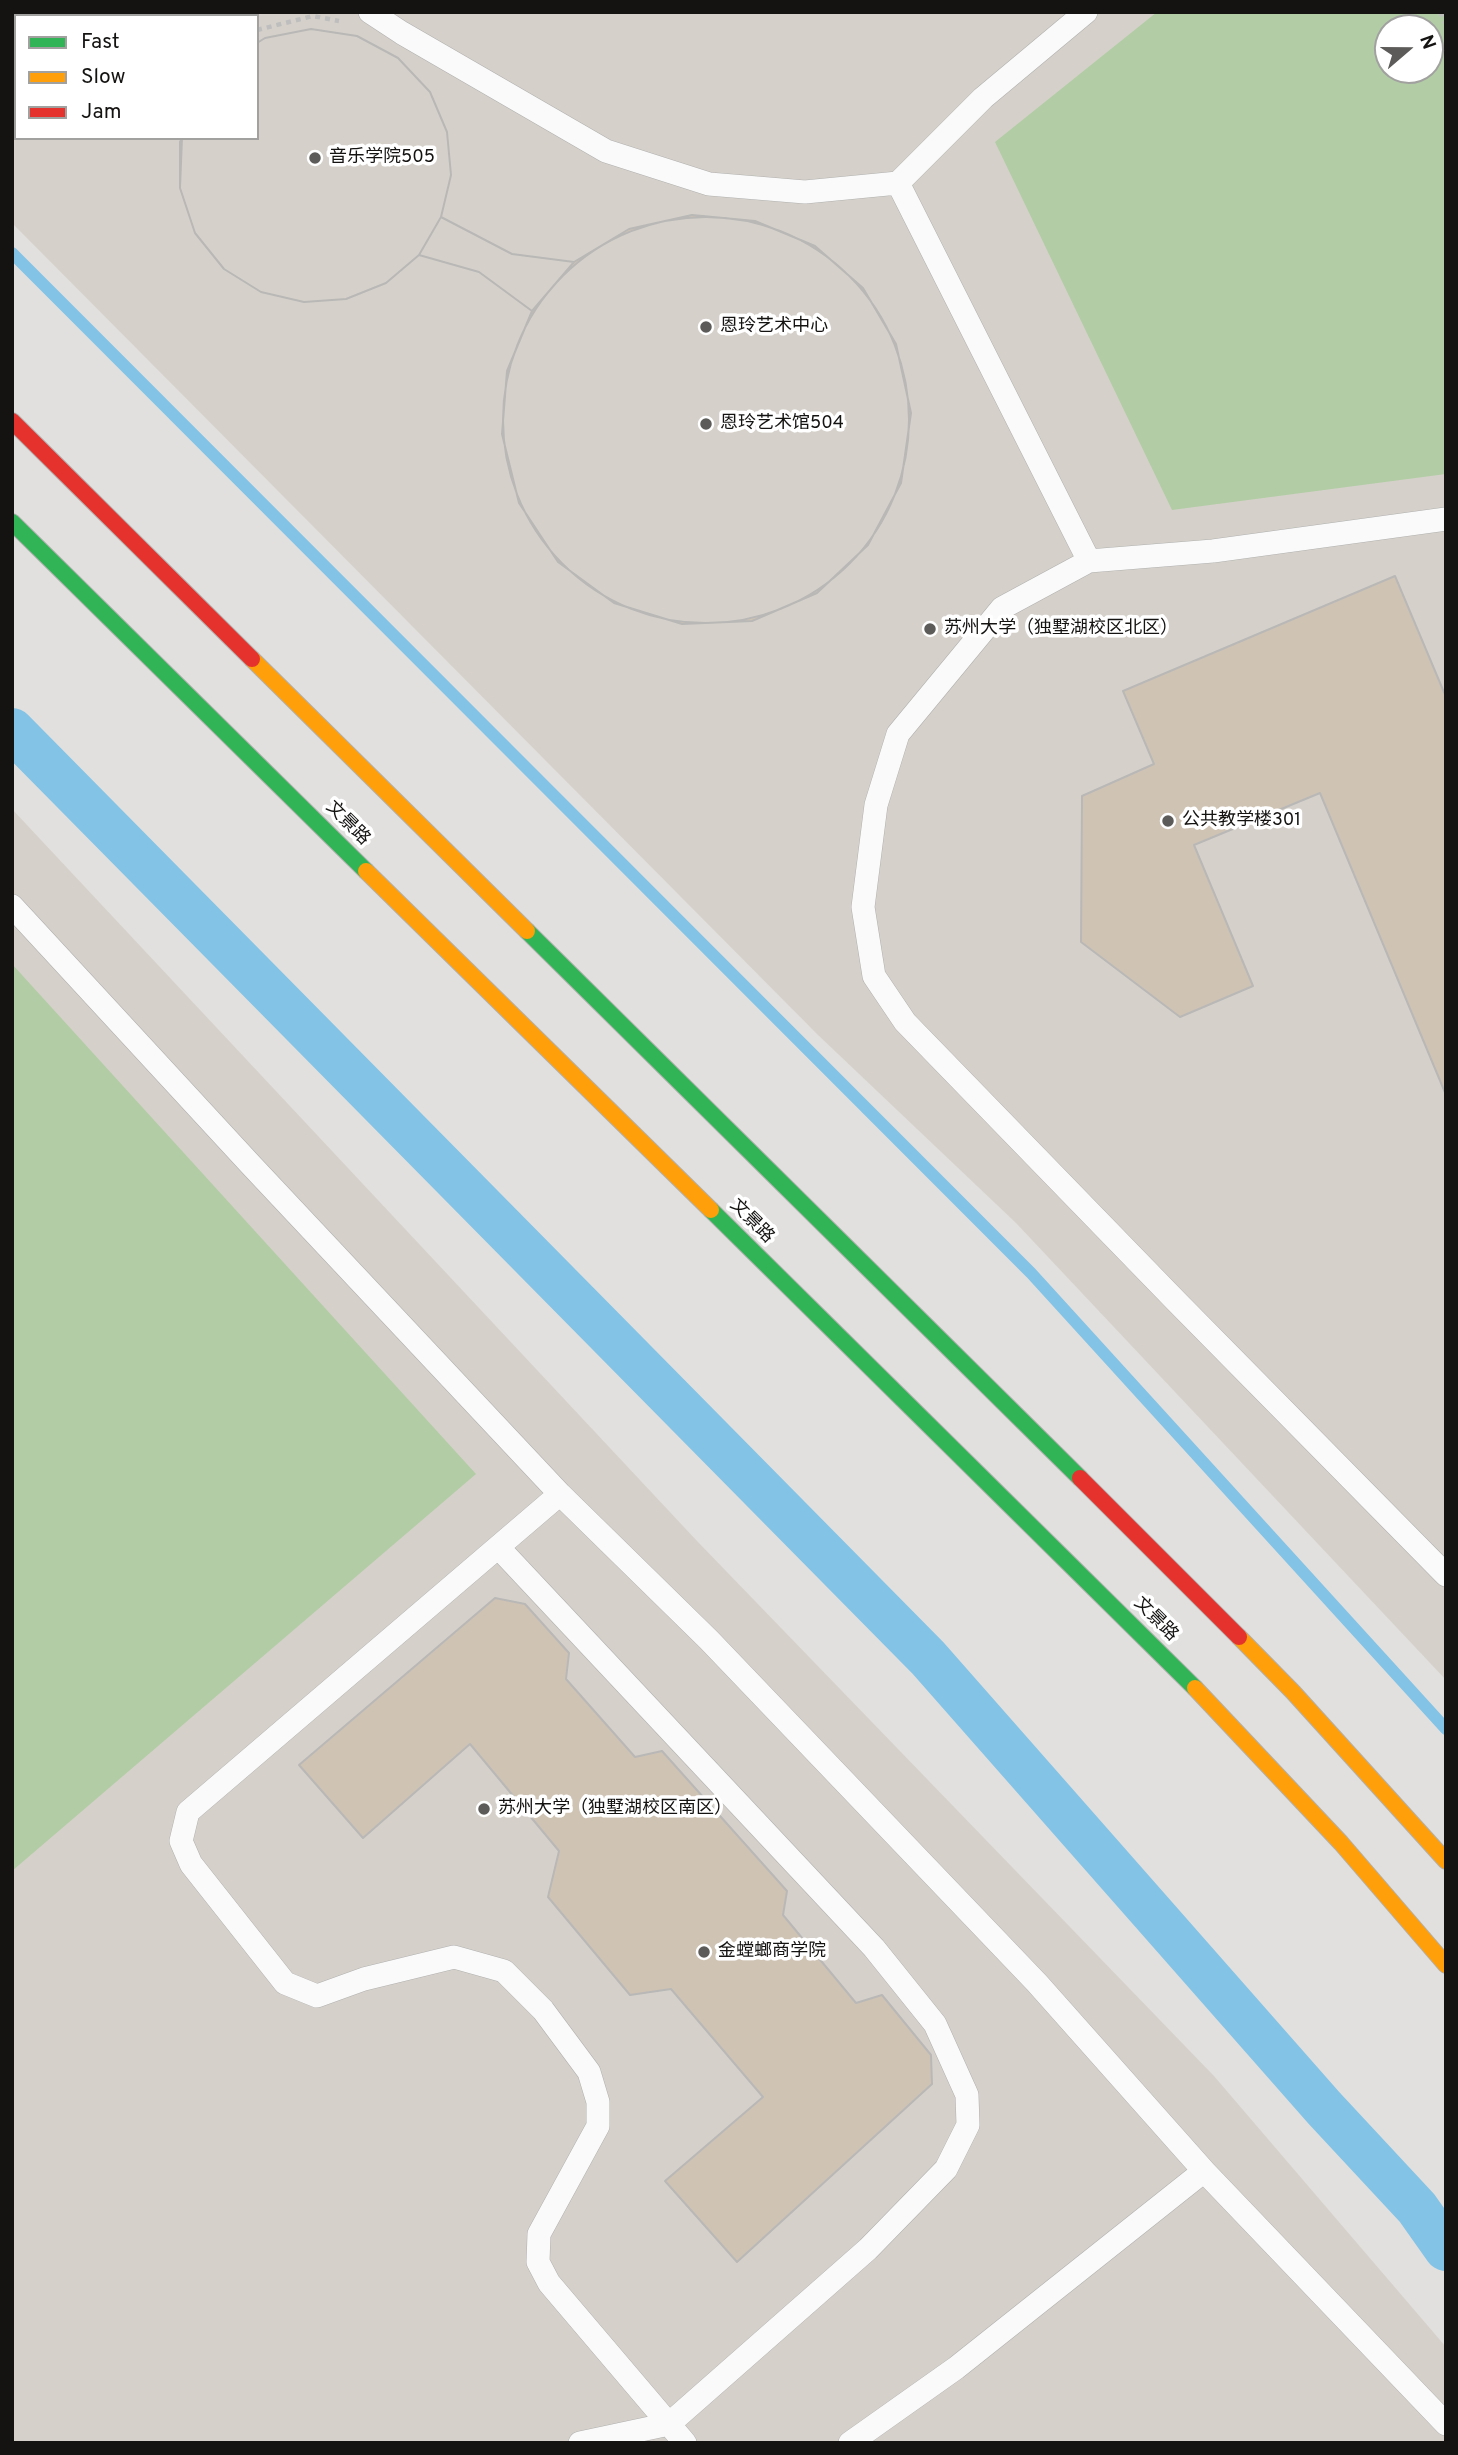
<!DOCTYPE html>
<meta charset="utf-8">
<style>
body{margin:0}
#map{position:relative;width:1458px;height:2455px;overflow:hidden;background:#e1e0de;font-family:Overpass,sans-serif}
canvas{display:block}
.frame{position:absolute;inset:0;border:14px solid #141312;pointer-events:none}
.legend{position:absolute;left:14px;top:14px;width:245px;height:126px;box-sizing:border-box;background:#fff;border:2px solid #a1a1a0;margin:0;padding:9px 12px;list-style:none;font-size:21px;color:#141312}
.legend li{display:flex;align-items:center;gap:14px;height:35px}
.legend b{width:35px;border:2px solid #a1a1a0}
.north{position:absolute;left:1374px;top:14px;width:70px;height:70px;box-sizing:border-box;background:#fff;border:2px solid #a1a1a0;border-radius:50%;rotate:70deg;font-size:19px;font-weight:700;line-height:28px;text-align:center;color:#141312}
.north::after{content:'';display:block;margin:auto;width:24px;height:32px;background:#5c5b59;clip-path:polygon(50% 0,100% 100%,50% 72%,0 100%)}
</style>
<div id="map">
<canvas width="1458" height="2455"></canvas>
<div class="frame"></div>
<ul class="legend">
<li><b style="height:9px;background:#30b455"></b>Fast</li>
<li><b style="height:9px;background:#ff9f0a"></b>Slow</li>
<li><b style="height:9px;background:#e5322d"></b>Jam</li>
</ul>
<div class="north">N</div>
</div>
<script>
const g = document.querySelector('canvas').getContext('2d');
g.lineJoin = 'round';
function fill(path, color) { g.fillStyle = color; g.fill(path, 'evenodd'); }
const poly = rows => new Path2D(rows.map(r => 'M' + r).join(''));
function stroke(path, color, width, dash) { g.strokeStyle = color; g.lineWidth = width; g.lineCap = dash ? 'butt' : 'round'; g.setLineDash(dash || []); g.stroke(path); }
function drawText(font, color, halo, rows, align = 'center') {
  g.font = font + ' Overpass,"Noto Sans SC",sans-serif'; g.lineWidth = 7; g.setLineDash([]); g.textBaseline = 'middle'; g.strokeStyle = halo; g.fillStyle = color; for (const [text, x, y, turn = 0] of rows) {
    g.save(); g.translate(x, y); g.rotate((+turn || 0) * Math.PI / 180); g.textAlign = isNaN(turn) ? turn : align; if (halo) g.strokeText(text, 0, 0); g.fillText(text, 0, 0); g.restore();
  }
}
fill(poly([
 [12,12,1446,12,1446,1680,1016,1223,818,1035,12,223],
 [16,16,257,16,257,138,16,138],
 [1388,28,1430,28,1430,70,1388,70],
 [12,809,698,1542,1214,2076,1446,2347,1446,2443,12,2443]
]), '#d5d1ca');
fill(poly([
 [1157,12,1446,12,1446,474,1172,510,995,142],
 [1388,28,1430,28,1430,70,1388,70],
 [12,964,476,1474,12,1871]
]), '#b2cda5');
stroke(poly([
 [12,253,1031,1273,1446,1729]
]), '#83c3e6', 12);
stroke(poly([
 [12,730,928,1658,1324,2108,1417,2208,1446,2249]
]), '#83c3e6', 44);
const building = poly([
 [311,29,357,36,398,58,430,92,447,132,451,175,441,217,512,254,574,262,629,229,692,215,755,221,815,246,863,288,896,344,911,413,901,483,868,545,817,593,752,621,682,624,614,603,558,562,519,503,502,434,507,371,532,311,479,272,419,255,386,283,346,299,304,302,261,292,224,269,195,233,180,188,182,138,257,138,257,43,265,38,311,29],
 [311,29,357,36,398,58,430,92,447,132,451,175,441,217,419,255,386,283,346,299,304,302,261,292,224,269,195,233,180,188,180,142,182,138,257,138,257,43,265,38,311,29],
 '503 420a203 203 0 1 1 406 0a203 203 0 1 1-406 0Z',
 [441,217,512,254,574,262,532,311,479,272,419,255,441,217],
 [1395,576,1446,697,1446,1095,1320,793,1194,845,1253,986,1180,1017,1081,942,1082,796,1154,764,1123,691,1395,576],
 [495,1598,525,1604,569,1653,566,1679,635,1757,662,1751,787,1891,783,1915,856,2003,882,1995,931,2055,932,2084,737,2262,665,2181,763,2097,671,1989,630,1995,548,1897,559,1851,470,1744,363,1838,299,1765,495,1598]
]);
fill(building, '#cfc3b4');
stroke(building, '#b9b8b7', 2);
const lane = poly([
 [370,12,402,33,606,151,709,184,805,192,898,183,1089,561,1002,608,898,734,876,805,863,907,874,976,905,1022,1176,1301,1446,1575],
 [98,16,107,12],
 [12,48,16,47],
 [898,183,983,98,1086,12],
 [1089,561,1213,551,1446,519],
 [12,906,251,1165,560,1494,709,1640,1037,1983,1204,2171,956,2368,850,2443],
 [560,1494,188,1812,181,1841,191,1864,285,1983,317,1996,364,1979,454,1957,504,1971,543,2010,589,2072,598,2102,598,2126,539,2234,538,2262,549,2283,685,2443],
 [499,1548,874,1948,935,2024,967,2095,968,2125,946,2169,868,2249,669,2424,580,2443],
 [1204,2171,1446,2424]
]);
const fast = poly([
 [12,522,366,871],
 [527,931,1080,1478],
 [711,1210,1195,1688]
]);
const slow = poly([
 [252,659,527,931],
 [366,871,711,1210],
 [1239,1637,1293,1692,1446,1861],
 [1195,1688,1341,1843,1446,1965]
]);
const jam = poly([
 [12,421,252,659],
 [1080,1478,1239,1637]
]);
stroke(lane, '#b1b0af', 24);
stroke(fast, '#b1b0af', 18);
stroke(slow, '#b1b0af', 18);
stroke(jam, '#b1b0af', 18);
stroke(poly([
 [1440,12,1446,24],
 [257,30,313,16,339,21]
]), '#bebebe', 4.5, [5, 5]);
stroke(lane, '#fafafa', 23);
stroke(fast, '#30b455', 16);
stroke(slow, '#ff9f0a', 16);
stroke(jam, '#e5322d', 16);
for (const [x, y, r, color] of [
 [315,158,7,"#5c5b59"],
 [706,327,7,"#5c5b59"],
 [706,424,7,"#5c5b59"],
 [930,629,7,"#5c5b59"],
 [1168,821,7,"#5c5b59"],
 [484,1809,7,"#5c5b59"],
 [704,1952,7,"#5c5b59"]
]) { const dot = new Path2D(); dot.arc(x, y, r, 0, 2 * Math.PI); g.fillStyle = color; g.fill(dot); stroke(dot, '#fff', 2.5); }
drawText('18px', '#141312', '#fff', [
 ["音乐学院505",329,158],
 ["恩玲艺术中心",720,327],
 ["恩玲艺术馆504",720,424],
 ["苏州大学（独墅湖校区北区）",944,629],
 ["公共教学楼301",1182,821],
 ["苏州大学（独墅湖校区南区）",498,1809],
 ["金螳螂商学院",718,1952]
], 'left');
drawText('18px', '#141312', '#fff', [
 ["文景路",347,824,45],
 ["文景路",751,1222,45],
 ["文景路",1155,1620,45]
]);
</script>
